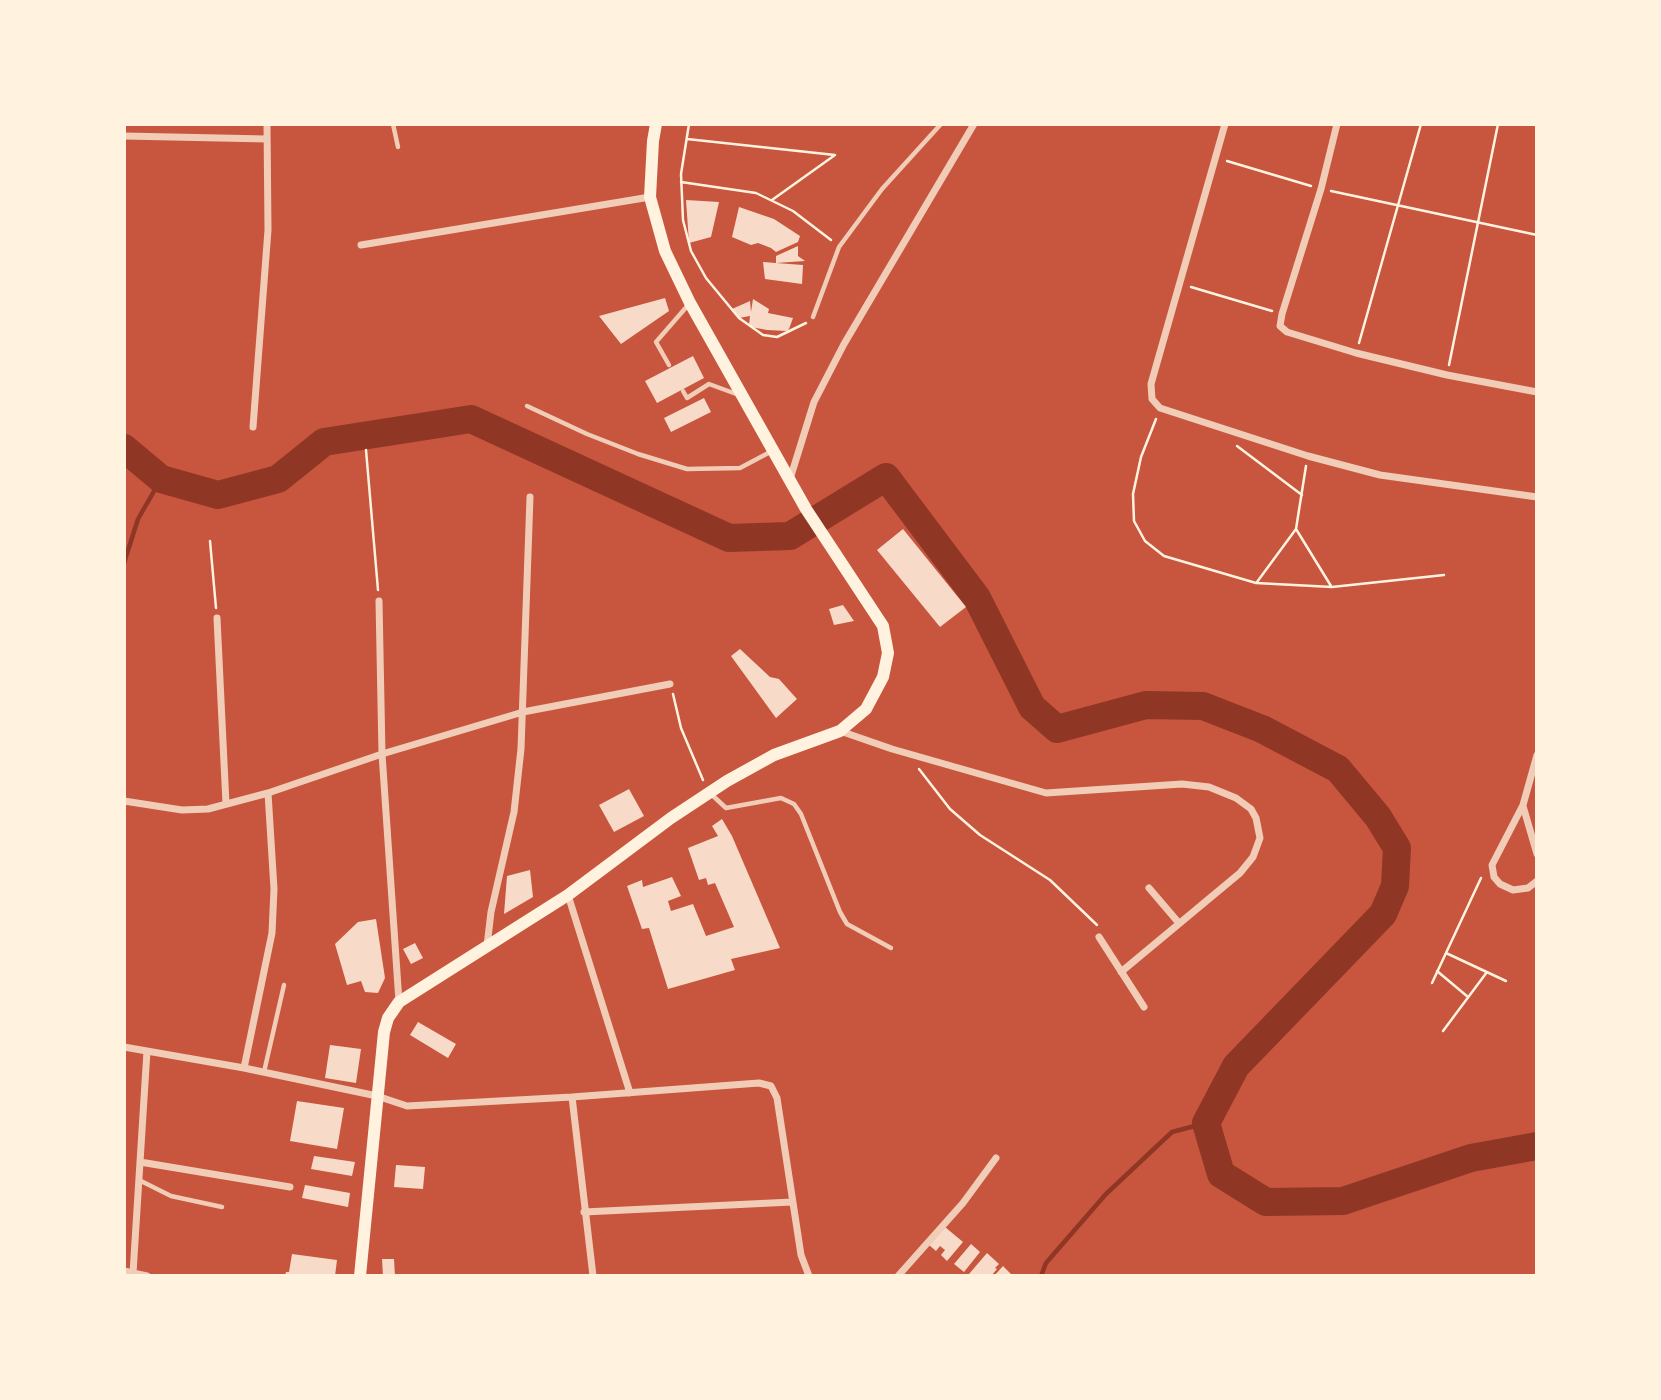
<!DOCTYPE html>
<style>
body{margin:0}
#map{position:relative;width:1661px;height:1400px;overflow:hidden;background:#c8553d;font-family:"Work Sans",sans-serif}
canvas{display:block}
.frame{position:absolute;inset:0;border:126px solid #fff3e0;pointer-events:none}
</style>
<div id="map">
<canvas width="1661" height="1400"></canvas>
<div class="frame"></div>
</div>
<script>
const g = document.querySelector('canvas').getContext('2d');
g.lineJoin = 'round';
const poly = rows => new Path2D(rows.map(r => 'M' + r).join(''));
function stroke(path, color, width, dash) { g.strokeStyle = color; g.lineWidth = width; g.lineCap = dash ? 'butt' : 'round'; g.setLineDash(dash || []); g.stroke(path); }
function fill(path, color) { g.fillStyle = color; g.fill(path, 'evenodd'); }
stroke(poly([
 [124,563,138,519,161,479],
 [1041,1276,1046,1263,1106,1194,1172,1132,1206,1123]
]), '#8f3625', 4.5);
stroke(poly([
 [124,448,161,479,218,495,278,479,324,442,471,419,729,538,790,536,886,477,977,598,1032,707,1057,729,1146,705,1203,706,1262,729,1338,769,1378,817,1397,848,1395,886,1383,914,1236,1066,1206,1123,1221,1174,1266,1202,1343,1201,1471,1158,1537,1146]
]), '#8f3625', 28);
fill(poly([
 [686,200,719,202,711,237,689,243],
 [739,207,774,219,800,236,798,242,776,252,771,248,758,243,751,245,732,237],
 [798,246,798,256,805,261,776,263,803,265,802,284,765,279,763,262,776,263,776,256],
 [665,298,669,311,621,344,599,316],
 [753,299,769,309,768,313,793,318,789,329,787,331,767,330,751,327,749,325,750,316,739,318,732,309,750,301,751,312],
 [693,356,704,378,657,403,645,381],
 [704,398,711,412,671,432,664,418],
 [903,529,966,607,940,627,877,550],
 [843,605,854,621,834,625,829,609],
 [740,649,770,677,779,679,797,699,776,718,731,656],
 [629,789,644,816,614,832,599,805],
 [722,819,732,836,780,948,731,959,735,970,668,989,649,928,642,929,627,886,642,880,643,887,672,877,681,896,668,901,671,911,693,904,706,936,734,927,715,883,708,885,706,878,699,880,688,848,718,836,712,826],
 [530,870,533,897,504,914,507,876],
 [376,919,385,978,378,993,365,992,361,981,347,985,335,944,358,922],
 [415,943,423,958,411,964,403,949],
 [418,1022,456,1044,448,1058,410,1035],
 [330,1045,361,1049,356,1083,325,1078],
 [297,1101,344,1108,337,1149,290,1141],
 [314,1156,355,1162,352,1176,311,1169],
 [396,1165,425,1167,423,1189,394,1187],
 [305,1185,350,1193,348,1207,302,1198],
 [945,1227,963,1242,947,1261,941,1255,945,1250,940,1246,936,1251,929,1245],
 [971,1244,980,1252,964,1272,954,1264],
 [987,1253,999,1264,995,1268,997,1269,991,1276,971,1276,969,1274],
 [292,1254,337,1260,335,1276,285,1276,286,1272,289,1272],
 [382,1259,394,1259,395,1276,383,1276],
 [1003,1266,1013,1276,994,1276]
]), '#f7dbc8');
stroke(poly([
 [689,124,681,174,683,220,691,251,706,278,739,318,763,335,777,337,806,323],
 [687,139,835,155],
 [1227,161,1311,186],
 [681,182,756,193,793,211,831,240],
 [1331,191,1537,235],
 [772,200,835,155],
 [1191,287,1272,311],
 [1359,343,1421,124],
 [1449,365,1498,124],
 [1156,419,1141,457,1133,494,1134,521,1145,541,1164,556,1256,583,1332,587,1444,575],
 [1237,446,1302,495],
 [366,450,378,590],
 [1296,529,1331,586],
 [210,541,216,608],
 [1257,582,1296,529,1306,466],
 [673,694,681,728,703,780],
 [919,769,950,809,980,835,1050,880,1097,925],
 [1446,953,1506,981],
 [1437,971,1468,997],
 [1432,983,1481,878],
 [1443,1031,1487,972]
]), '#fff3e0', 2.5);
stroke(poly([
 [393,124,398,147],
 [813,317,839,247,882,189,941,124],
 [669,365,656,342,689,304],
 [683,391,687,398,709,384,739,395],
 [527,406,587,434,638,454,687,469,740,468,772,451],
 [711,794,726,808,781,798,794,804,801,814,840,912,847,924,891,948],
 [264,1072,284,985],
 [139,1180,171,1196,222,1207]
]), '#f1ccb7', 4.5);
stroke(poly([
 [1225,124,1151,384,1152,399,1160,408,1308,456,1380,475,1537,497],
 [1337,124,1321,189,1282,314,1280,326,1287,332,1356,353,1447,375,1537,392],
 [124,136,267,139],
 [361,245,650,197],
 [253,427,268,230,267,124],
 [790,479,814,402,844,344,974,124],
 [379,601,382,754,399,1002],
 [217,618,226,804],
 [840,731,892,749,1046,793,1182,784,1209,787,1236,798,1251,809,1256,818,1260,838,1253,857,1240,873,1121,972],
 [1537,755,1523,805,1492,865,1494,877,1500,884,1513,890,1528,888,1537,881],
 [124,801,182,810,208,809,268,793,382,754,523,712,670,684],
 [1523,806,1537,854],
 [1149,888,1178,922],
 [568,895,630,1093],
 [1099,937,1144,1007],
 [487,946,491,912,514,812,521,749,530,497],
 [124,1047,244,1068,377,1096,407,1106,572,1097,759,1083,771,1086,777,1098,801,1255,809,1276],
 [244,1068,272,933,274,889,268,793],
 [572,1097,593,1276],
 [140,1162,290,1187],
 [584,1212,792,1202],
 [124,1271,147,1276],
 [133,1273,147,1051],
 [898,1276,963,1203,996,1158]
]), '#f1ccb7', 7);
stroke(poly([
 [360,1276,384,1032,388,1018,399,1002,568,895,671,818,727,781,774,755,840,731,866,709,883,677,888,653,883,626,806,509,690,303,665,251,650,197,653,141,656,124]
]), '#fff3e0', 12);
</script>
